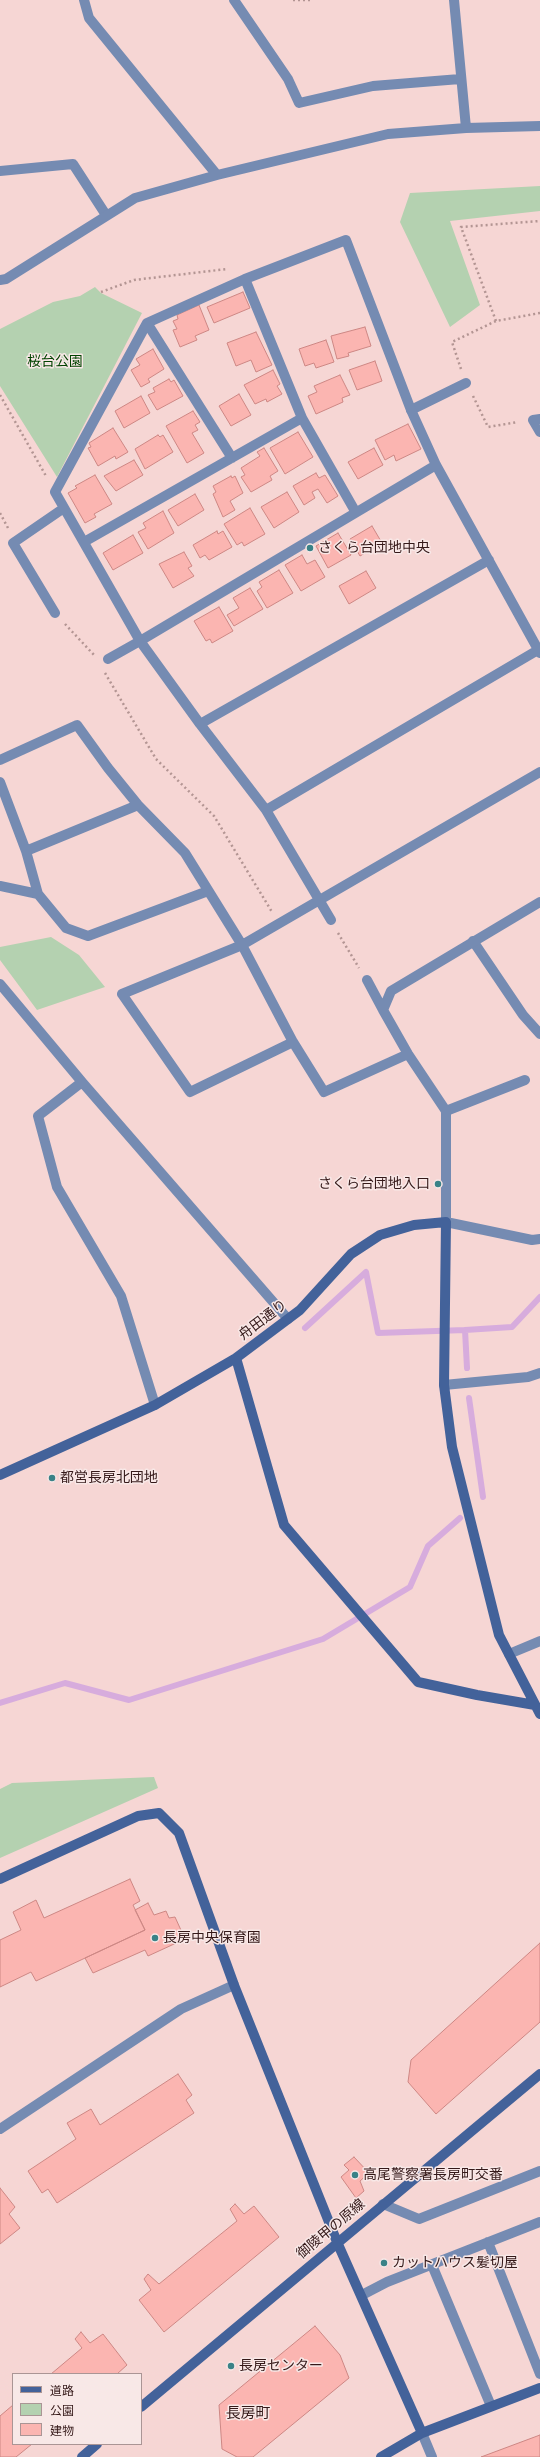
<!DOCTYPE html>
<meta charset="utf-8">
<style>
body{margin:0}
#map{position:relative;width:540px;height:2457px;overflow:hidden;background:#f6d6d4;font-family:Montserrat,"Noto Sans JP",sans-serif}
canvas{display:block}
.legend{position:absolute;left:12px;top:2373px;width:130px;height:72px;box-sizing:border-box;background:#f8e8e7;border:1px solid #aa9595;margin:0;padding:5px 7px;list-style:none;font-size:12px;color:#351919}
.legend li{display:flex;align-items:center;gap:8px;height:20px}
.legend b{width:20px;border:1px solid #aa9595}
</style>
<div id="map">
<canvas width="540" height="2457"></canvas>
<ul class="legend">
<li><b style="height:5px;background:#43629a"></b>道路</li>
<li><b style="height:11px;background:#b4d1b0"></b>公園</li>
<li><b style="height:11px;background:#fbb5b1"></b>建物</li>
</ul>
</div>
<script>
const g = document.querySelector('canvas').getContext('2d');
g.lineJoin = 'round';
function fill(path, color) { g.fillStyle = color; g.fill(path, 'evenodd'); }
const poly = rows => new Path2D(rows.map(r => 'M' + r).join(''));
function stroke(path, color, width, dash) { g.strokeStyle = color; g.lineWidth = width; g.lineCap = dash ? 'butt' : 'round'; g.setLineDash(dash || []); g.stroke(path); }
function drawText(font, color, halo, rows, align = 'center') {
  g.font = font + ' Montserrat,"Noto Sans JP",sans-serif'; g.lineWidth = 3; g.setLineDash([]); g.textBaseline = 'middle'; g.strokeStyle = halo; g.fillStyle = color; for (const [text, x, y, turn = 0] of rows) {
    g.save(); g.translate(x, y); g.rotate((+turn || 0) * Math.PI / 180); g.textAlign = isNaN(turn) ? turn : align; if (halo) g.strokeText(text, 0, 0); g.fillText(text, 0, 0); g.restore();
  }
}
fill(poly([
 [540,186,540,211,450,221,480,305,450,327,400,222,410,193],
 [95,287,101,293,142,313,57,477,0,386,0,329,53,302,80,296],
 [51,937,79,955,105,987,37,1010,0,960,0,947],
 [154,1777,158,1788,0,1858,0,1789,12,1783]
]), '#b4d1b0');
stroke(poly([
 [305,1328,366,1272,378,1333,465,1330],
 [467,1368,465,1330,512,1327,540,1297],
 [469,1398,483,1497],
 [0,1703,65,1683,129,1700,323,1639,410,1587,428,1546,460,1518]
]), '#d7acdd', 6);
const building = poly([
 [243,292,250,308,214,323,207,307,243,292],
 [199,305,209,330,195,336,197,340,180,347,173,330,177,329,173,321,178,319,177,315,199,305],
 [365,327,371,346,348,353,349,356,337,359,331,336,365,327],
 [256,332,272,365,256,372,251,360,236,366,227,343,256,332],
 [326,340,334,362,316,368,314,363,305,366,299,349,326,340],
 [153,349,164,369,148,379,150,382,141,387,131,370,140,365,136,359,153,349],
 [375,361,382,381,357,390,349,370,375,361],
 [273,370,280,384,277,386,282,394,267,402,266,399,255,404,244,385,273,370],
 [340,375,350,395,342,398,343,402,316,414,308,396,317,392,314,386,340,375],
 [169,379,171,382,174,380,183,396,157,410,148,395,155,392,153,388,169,379],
 [239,394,251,415,231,426,219,406,239,394],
 [141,396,150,413,124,428,115,411,141,396],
 [193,411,200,422,195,425,198,430,192,433,204,453,187,463,166,426,193,411],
 [408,424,421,449,396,461,394,455,385,460,375,440,408,424],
 [113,428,128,452,116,459,115,456,98,466,88,448,91,447,89,443,113,428],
 [298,432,313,457,285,474,270,448,298,432],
 [158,435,160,437,163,435,173,452,145,469,135,449,158,435],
 [264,448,278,471,270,476,272,480,251,492,241,477,245,475,241,468,260,456,257,452,264,448],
 [374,448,383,465,358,479,348,462,374,448],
 [134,460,143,475,116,491,104,476,134,460],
 [316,473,319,478,325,475,338,496,327,503,318,489,312,492,315,498,304,505,293,486,316,473],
 [95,475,112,504,94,514,96,517,85,523,68,493,77,488,75,486,95,475],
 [231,476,232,478,235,476,243,493,230,501,235,510,223,517,213,494,216,492,213,486,231,476],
 [287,492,299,512,274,528,261,507,287,492],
 [195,494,204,510,178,526,168,510,195,494],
 [250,508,265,534,244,546,242,542,237,545,224,524,250,508],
 [163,511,174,533,148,549,138,532,146,528,143,523,163,511],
 [372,526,382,543,360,556,350,539,372,526],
 [217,531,218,534,223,531,232,547,209,560,205,555,200,558,193,545,217,531],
 [338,533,351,555,328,568,316,546,338,533],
 [133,535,143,553,113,570,103,553,133,535],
 [184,552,192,566,188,568,194,576,173,588,159,564,184,552],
 [302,555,307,564,315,560,325,577,301,591,285,565,302,555],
 [279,570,293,593,267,608,257,591,262,587,259,582,279,570],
 [366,571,376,588,349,604,339,586,366,571],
 [250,588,263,609,234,626,227,615,239,608,233,598,250,588],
 [219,607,233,631,212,643,210,639,206,641,194,621,219,607],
 [130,1879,140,1901,133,1905,145,1930,36,1981,31,1972,0,1987,0,1940,21,1930,13,1912,36,1900,44,1918,130,1879],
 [148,1903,154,1915,166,1911,169,1918,175,1917,185,1939,148,1956,145,1950,93,1973,85,1958,145,1930,135,1910,148,1903],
 [540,1943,540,2022,436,2114,408,2082,411,2060,540,1943],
 [178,2074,192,2095,186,2100,194,2113,57,2203,48,2189,42,2193,28,2171,76,2139,67,2123,91,2109,100,2125,178,2074],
 [354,2157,369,2173,360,2181,364,2191,356,2198,341,2177,349,2170,344,2165,354,2157],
 [0,2188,15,2207,9,2214,20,2228,0,2244,0,2188],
 [235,2204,244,2214,254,2206,279,2237,164,2332,139,2300,151,2290,144,2279,148,2274,159,2284,237,2221,230,2209,235,2204],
 [315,2326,340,2355,349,2378,253,2457,237,2457,222,2449,219,2405,315,2326],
 [81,2332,90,2343,103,2334,127,2365,117,2374,51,2374,82,2348,75,2339,81,2332],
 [13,2405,13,2444,32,2444,16,2457,0,2457,0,2416,13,2405],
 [540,2435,540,2457,481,2457,540,2435]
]);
fill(building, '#fbb5b1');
stroke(building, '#cd8784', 1);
stroke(poly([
 [293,0,312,0],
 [101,292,134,280,227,269],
 [496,321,461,227,540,221],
 [461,369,452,342,496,321,540,313],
 [0,395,46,476],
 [473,396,488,427,518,422],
 [0,513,8,528],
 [65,624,94,655],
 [105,673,156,759,214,816,272,912],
 [338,933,359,968]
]), '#b39593', 2.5, [2, 3]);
stroke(poly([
 [0,171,73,164,106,215],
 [411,410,466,383],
 [473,941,523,1015,540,1034],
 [446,1111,525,1080]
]), '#758bb2', 10);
stroke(poly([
 [84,0,89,18,217,175],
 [234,0,288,79,299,103,373,86,460,79],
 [454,0,466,128],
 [245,279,302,418,355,511],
 [0,280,6,279,135,198,217,175,388,134,466,128,540,126],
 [147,323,232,458],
 [540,419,533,420,540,432],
 [84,542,302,418],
 [55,613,13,543,64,508],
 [108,659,140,641,55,492,147,323,245,279,346,240,411,410,436,465,540,653],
 [200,724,489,560],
 [0,760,77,725,108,768,138,805,185,853,242,945,122,994,190,1092,293,1042],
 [0,782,26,851,38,894,66,928,88,936,208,891],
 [266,810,538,650],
 [26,851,138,805],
 [0,886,38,894],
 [540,902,391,991,383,1010,408,1054,446,1111,446,1222,532,1240,540,1239],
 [331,920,266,810,200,724,140,641,436,465],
 [367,980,383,1010],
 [0,984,82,1082],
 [408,1054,324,1092,293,1042,242,945,540,772],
 [444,1385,528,1377,540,1373],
 [155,1405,121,1296,57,1187,38,1116,82,1082,288,1319],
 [509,1654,540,1641],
 [0,2129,181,2009,234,1985],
 [383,2204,419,2219,540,2171],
 [488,2242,540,2374],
 [432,2265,491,2406],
 [362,2295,387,2282,540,2222],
 [422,2433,432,2457]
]), '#758bb2', 10);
stroke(poly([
 [236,1358,284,1525,418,1682,477,1695,535,1705],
 [0,1475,155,1405,236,1358,300,1310,351,1254,380,1235,414,1225,446,1222,444,1385,452,1447,499,1635,540,1714],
 [0,1879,138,1816,159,1813,179,1833,234,1985,337,2242,422,2433],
 [141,2407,540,2074],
 [82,2457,97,2444],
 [381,2457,422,2433,540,2388]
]), '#43629a', 10);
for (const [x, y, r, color] of [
 [310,548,4,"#3a8287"],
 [438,1184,4,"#3a8287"],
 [52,1478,4,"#3a8287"],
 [155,1938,4,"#3a8287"],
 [355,2175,4,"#3a8287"],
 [384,2263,4,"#3a8287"],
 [231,2366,4,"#3a8287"]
]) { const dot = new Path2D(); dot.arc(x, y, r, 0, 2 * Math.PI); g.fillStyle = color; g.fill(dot); stroke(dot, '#f8e8e7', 1.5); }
drawText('14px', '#024300', '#f8e8e7', [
 ["桜台公園",55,362]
]);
drawText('14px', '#351919', '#f8e8e7', [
 ["さくら台団地中央",318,548],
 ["さくら台団地入口",430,1184,"right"],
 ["都営長房北団地",60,1478],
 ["長房中央保育園",163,1938],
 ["高尾警察署長房町交番",363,2175],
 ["カットハウス髪切屋",392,2263],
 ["長房センター",239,2366]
], 'left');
drawText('14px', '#351919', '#f8e8e7', [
 ["舟田通り",263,1320,-37],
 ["御陵甲の原線",331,2229,-40]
]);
drawText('15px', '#351919', '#f8e8e7', [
 ["長房町",248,2414]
]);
</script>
